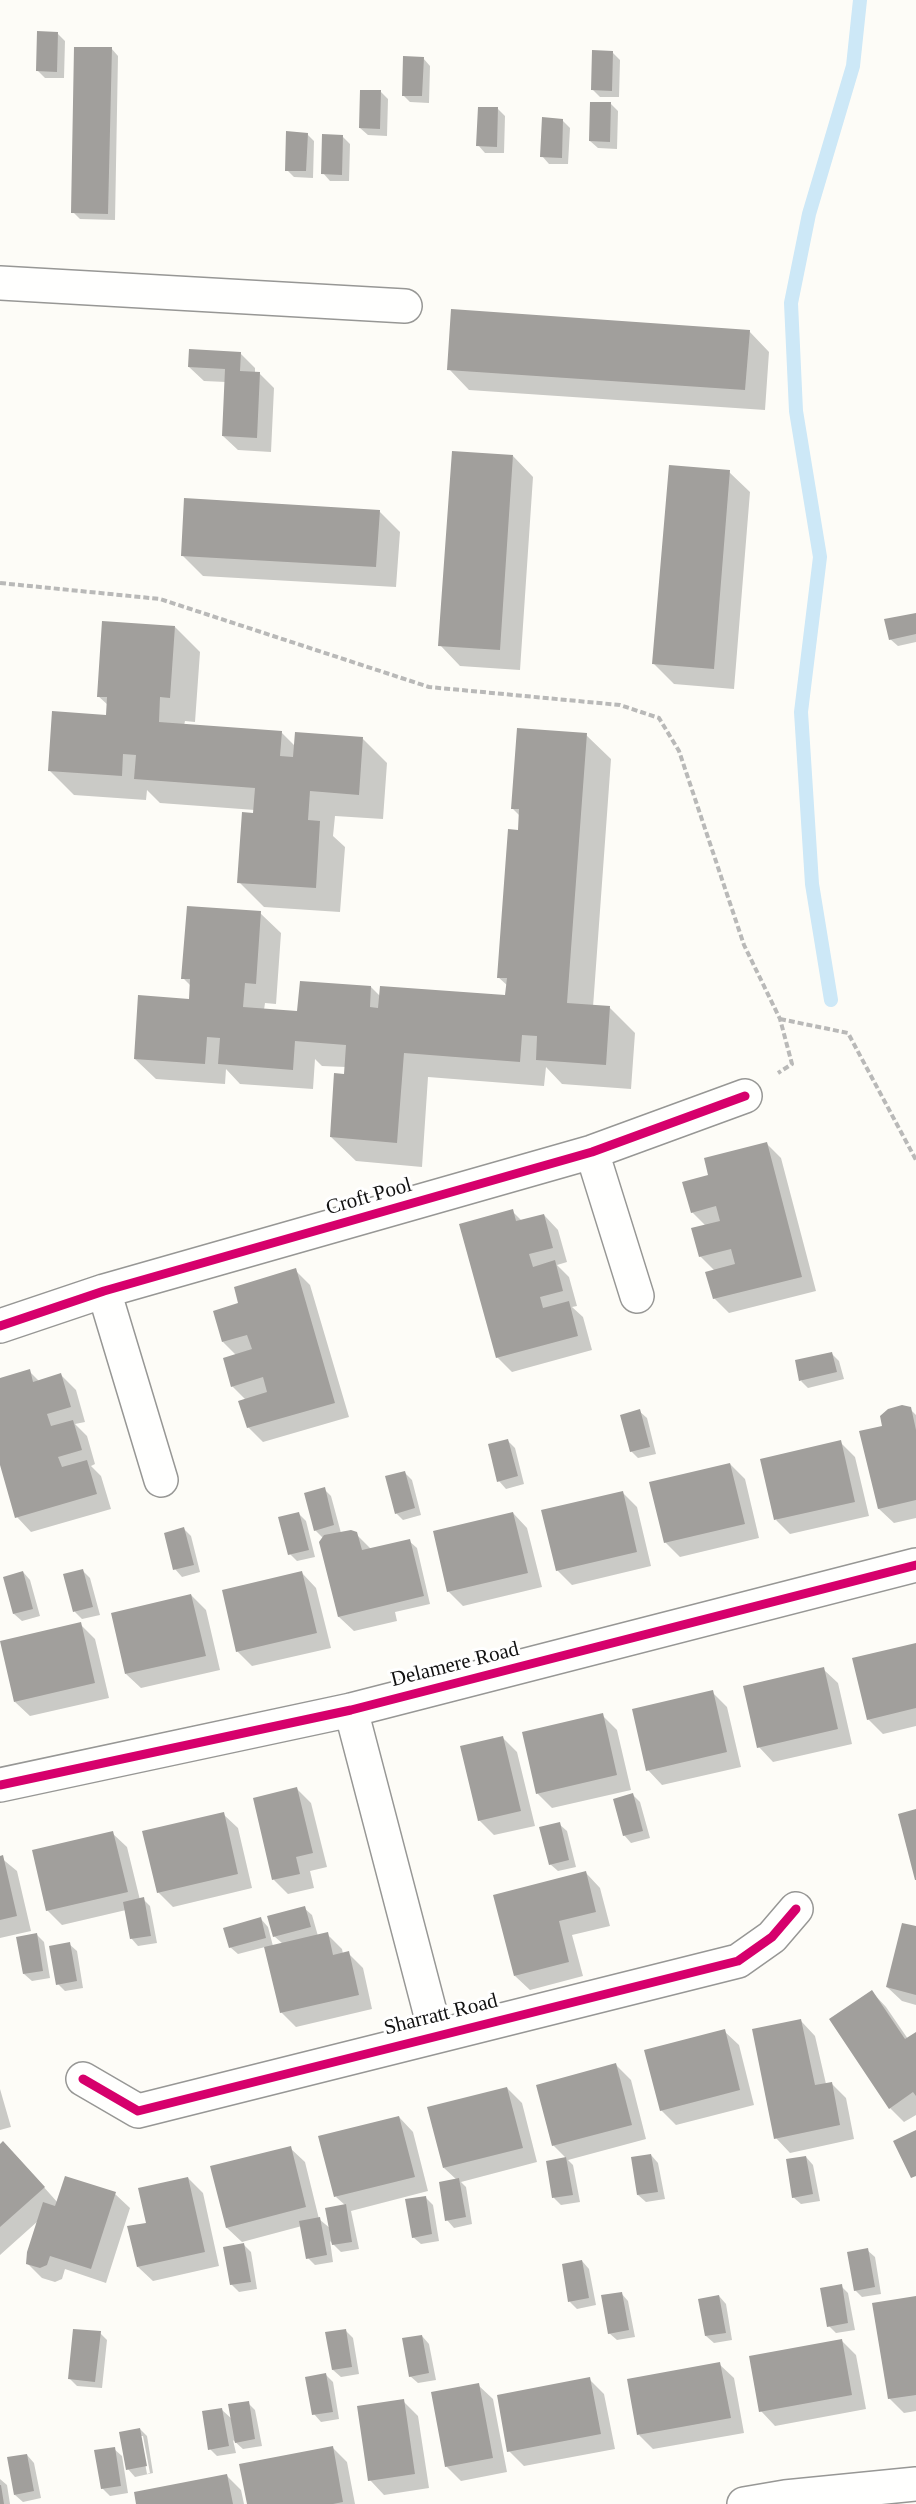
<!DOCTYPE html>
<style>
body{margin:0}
canvas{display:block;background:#fdfcf7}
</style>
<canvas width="916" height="2504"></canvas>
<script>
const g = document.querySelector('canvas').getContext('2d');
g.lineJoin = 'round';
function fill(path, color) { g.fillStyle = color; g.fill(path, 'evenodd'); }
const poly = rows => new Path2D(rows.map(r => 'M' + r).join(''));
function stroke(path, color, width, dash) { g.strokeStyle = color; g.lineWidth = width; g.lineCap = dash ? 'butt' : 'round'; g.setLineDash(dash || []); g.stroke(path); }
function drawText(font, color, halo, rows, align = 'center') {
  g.font = font + ' Georgia,serif'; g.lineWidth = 6; g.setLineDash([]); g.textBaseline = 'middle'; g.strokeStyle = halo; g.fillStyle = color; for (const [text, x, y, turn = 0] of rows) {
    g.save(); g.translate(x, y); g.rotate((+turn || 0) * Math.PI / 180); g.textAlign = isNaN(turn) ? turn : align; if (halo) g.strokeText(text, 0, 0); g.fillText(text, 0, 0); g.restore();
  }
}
fill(poly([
 [58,34,65,41,64,78,45,78,37,70],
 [111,48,118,56,115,220,80,219,73,212],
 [613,53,620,60,619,97,600,97,592,89],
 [423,58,430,66,429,103,410,102,403,95],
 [381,92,388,99,387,136,368,135,360,128],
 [611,104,618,111,617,149,598,148,590,141],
 [498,109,505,116,504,153,485,153,478,145],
 [562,120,570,128,568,164,549,164,542,156],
 [307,134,314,141,313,178,294,177,287,170],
 [343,137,350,144,349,181,330,181,323,173],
 [749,331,769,352,765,410,469,390,449,369],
 [240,353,255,368,255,373,259,373,274,388,271,452,238,450,223,436,226,382,204,381,189,367],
 [513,456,533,477,520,670,460,666,440,645],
 [729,472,750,492,734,689,674,684,654,664],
 [379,511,400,532,396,587,203,576,182,555],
 [916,615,916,642,898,646,890,639],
 [175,627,200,652,195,722,185,721,184,726,281,732,295,746,362,738,387,763,383,819,335,816,333,836,345,847,340,912,264,907,239,882,255,810,160,803,147,790,146,800,74,795,49,770,107,716,108,705,98,696],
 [586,735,611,759,593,1007,610,1008,635,1033,631,1089,562,1084,546,1067,544,1086,428,1077,422,1167,356,1161,331,1137,346,1067,322,1066,315,1059,313,1089,240,1084,226,1069,225,1084,156,1079,135,1059,190,1001,191,986,183,978,260,913,281,933,276,1004,265,1003,264,1010,299,1013,371,987,381,997,507,997,508,986,498,977,519,831,520,816,512,808],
 [766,1143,781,1158,816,1291,729,1313,714,1298,715,1271,700,1256,706,1226,692,1212,710,1176],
 [512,1211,522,1221,544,1215,558,1230,567,1262,557,1265,569,1277,577,1306,572,1307,583,1317,592,1350,512,1372,497,1357],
 [295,1270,310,1285,349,1417,263,1442,248,1427,246,1400,232,1386,236,1355,223,1342,240,1304],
 [832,1354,839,1361,844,1379,808,1388,801,1381],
 [29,1371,39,1381,61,1375,76,1390,85,1422,75,1424,87,1436,95,1464,91,1466,101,1476,111,1509,31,1532,17,1517,0,1460,0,1379],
 [910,1409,916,1415,916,1518,894,1523,879,1509,884,1427],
 [639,1411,647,1418,656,1454,638,1458,631,1451],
 [508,1441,515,1448,524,1484,506,1489,499,1481],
 [840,1442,855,1457,869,1516,790,1534,776,1520],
 [730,1464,745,1479,759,1538,680,1557,665,1542],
 [405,1473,412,1480,421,1515,403,1520,396,1513],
 [324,1489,331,1496,341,1533,356,1534,371,1549,409,1541,417,1548,430,1604,395,1612,397,1621,354,1631,339,1617,323,1538,315,1530],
 [622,1492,637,1507,651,1566,572,1585,557,1570],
 [298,1513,306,1521,315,1557,297,1561,290,1554],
 [513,1513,527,1528,542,1587,463,1606,448,1591],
 [184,1529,191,1536,200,1572,182,1577,175,1569],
 [83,1571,90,1578,100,1615,82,1619,75,1612],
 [23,1572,30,1580,40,1616,22,1621,14,1614],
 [302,1573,316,1588,331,1648,252,1666,237,1651],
 [191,1595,206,1610,220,1670,141,1688,126,1674],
 [80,1624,95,1639,109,1698,30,1716,15,1702],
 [916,1645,916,1726,883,1734,868,1719],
 [823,1669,838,1683,852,1744,773,1762,759,1747],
 [712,1692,727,1707,741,1767,662,1785,648,1770],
 [602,1715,617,1730,631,1790,552,1808,537,1793],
 [502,1737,517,1752,535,1826,494,1835,479,1820],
 [297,1789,311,1803,327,1867,310,1871,314,1888,288,1894,274,1880],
 [633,1795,640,1802,650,1838,631,1843,624,1835],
 [223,1814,238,1828,252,1888,173,1907,158,1892],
 [559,1824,567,1831,576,1867,558,1871,550,1864],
 [112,1833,127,1847,140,1900,143,1899,150,1906,157,1943,138,1946,131,1938,126,1910,62,1925,47,1910],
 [0,1857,17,1871,31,1931,0,1938],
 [586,1873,600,1888,610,1926,572,1935,583,1976,530,1990,515,1976],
 [304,1908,312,1915,318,1936,327,1934,342,1949,343,1954,348,1953,363,1968,372,2009,296,2027,281,2012,265,1947,238,1954,230,1947,261,1919,268,1927,273,1946,283,1944,274,1936],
 [916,1928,916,2005,902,2001,887,1987],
 [36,1934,44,1942,50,1978,32,1981,24,1974],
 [69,1944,77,1951,83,1988,65,1991,58,1984],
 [872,1992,886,2007,908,2039,916,2033,916,2115,904,2122,890,2108],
 [801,2021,815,2036,826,2084,831,2083,846,2098,854,2139,790,2153,776,2138],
 [724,2031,739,2045,754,2105,676,2125,661,2110],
 [616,2065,631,2080,646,2139,568,2160,573,2165,580,2202,561,2205,554,2198,566,2158,553,2145],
 [507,2088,522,2103,537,2162,461,2182,466,2187,472,2224,454,2228,447,2220,457,2180,444,2168],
 [0,2089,11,2127,0,2130],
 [399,2117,413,2132,428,2191,351,2211,359,2249,341,2252,330,2241,333,2262,315,2265,308,2258,302,2226,242,2242,227,2228,212,2168,290,2148,305,2162,319,2219,331,2229,345,2205,336,2197],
 [0,2146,18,2158,58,2203,115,2194,130,2208,106,2283,65,2269,62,2279,55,2282,42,2278,27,2263,38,2221,0,2255],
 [651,2155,658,2163,665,2199,646,2202,638,2195],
 [806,2157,813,2165,820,2201,801,2204,793,2197],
 [188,2178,203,2193,219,2266,153,2281,138,2267],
 [425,2197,433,2205,439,2241,421,2244,413,2237],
 [244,2245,251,2252,257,2289,239,2292,231,2284],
 [867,2250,875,2257,881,2294,862,2297,855,2290],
 [582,2261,589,2269,596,2305,577,2309,570,2302],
 [841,2286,848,2293,855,2330,836,2333,829,2326],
 [621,2293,628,2301,635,2337,617,2340,609,2333],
 [719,2296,726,2304,732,2340,714,2343,706,2336],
 [916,2297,916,2411,904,2413,889,2398],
 [345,2330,353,2338,359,2374,341,2377,333,2370],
 [100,2333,107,2340,102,2388,77,2386,69,2378],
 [422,2336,429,2344,436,2380,418,2383,410,2376],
 [841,2340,856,2355,866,2409,775,2426,761,2411],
 [719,2364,734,2378,744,2433,653,2449,639,2435],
 [326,2375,333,2382,339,2419,321,2422,314,2414],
 [589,2379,604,2394,615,2449,524,2466,509,2451],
 [478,2385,493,2399,507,2472,461,2481,446,2466],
 [403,2401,418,2416,429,2488,384,2495,370,2480],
 [248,2403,255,2410,262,2446,243,2449,233,2440,236,2453,217,2456,210,2449,222,2410,232,2419],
 [140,2429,147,2436,153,2473,135,2477,128,2469],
 [140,2436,143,2436,150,2473,147,2474],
 [332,2447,347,2462,355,2504,249,2504],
 [114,2449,122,2456,128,2493,110,2496,102,2488],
 [27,2455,34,2463,41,2498,23,2502,15,2495],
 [227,2476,241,2490,244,2504,138,2504],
 [0,2479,7,2485,10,2504,0,2504]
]), '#0003');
stroke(poly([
 [831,1000,812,884,801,712,820,557,796,411,791,303,809,214,853,66,860,0]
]), '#cde8f7', 14);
fill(poly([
 [37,31,58,32,57,72,36,71],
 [74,47,112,47,108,214,71,213],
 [592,50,613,51,612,91,591,90],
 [403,56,424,57,422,96,402,96],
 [360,90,381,90,380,129,359,128],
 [590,102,611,102,610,142,589,141],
 [478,107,498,107,497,147,476,146],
 [542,117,563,119,562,158,540,157],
 [286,131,308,133,306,171,285,171],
 [322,134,343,135,342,175,321,174],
 [451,309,750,330,745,390,447,370],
 [189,349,241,352,240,371,260,372,257,438,222,436,225,369,188,367],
 [452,451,513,455,500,650,438,646],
 [669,465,730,470,714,669,652,664],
 [184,498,380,510,376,567,181,556],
 [916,613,916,634,889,640,884,619],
 [102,621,175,626,170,698,160,697,159,722,282,731,280,756,293,757,295,732,363,737,359,795,310,791,308,820,320,821,316,888,237,883,242,812,253,813,255,788,134,779,136,755,123,754,122,776,48,771,52,711,106,715,107,697,97,697],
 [517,728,587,733,567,1003,610,1006,606,1065,536,1060,537,1036,522,1035,520,1062,404,1053,397,1143,330,1137,334,1073,344,1074,346,1045,295,1041,293,1070,218,1064,220,1038,207,1037,205,1064,134,1059,138,995,189,999,190,979,181,979,187,906,261,911,256,984,245,983,243,1007,297,1011,300,981,371,986,370,1007,378,1008,380,986,505,995,507,978,497,978,508,829,518,830,519,809,511,809],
 [767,1142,802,1277,713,1299,705,1272,735,1264,731,1249,699,1257,691,1228,720,1221,716,1206,691,1213,682,1182,708,1175,704,1158],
 [513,1209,516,1221,544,1214,553,1248,529,1254,533,1267,555,1260,563,1291,540,1297,543,1308,569,1301,578,1336,496,1358,459,1224],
 [296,1268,335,1403,247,1428,238,1401,267,1392,263,1377,231,1387,223,1358,252,1349,247,1335,222,1342,213,1311,238,1303,234,1287],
 [832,1352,837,1372,799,1381,795,1360],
 [30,1369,33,1382,61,1373,71,1407,47,1414,51,1426,73,1420,82,1450,58,1457,62,1467,87,1460,97,1494,15,1518,0,1465,0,1378],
 [902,1405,911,1407,916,1430,916,1500,878,1509,859,1431,882,1426,880,1416,888,1409],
 [640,1409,650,1447,630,1452,620,1415],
 [508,1439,518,1476,497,1482,488,1444],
 [841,1440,855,1502,774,1520,760,1459],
 [730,1463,745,1524,664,1543,649,1482],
 [405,1471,415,1508,395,1514,385,1476],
 [325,1487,334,1525,314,1531,304,1493],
 [623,1491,637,1552,556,1571,541,1510],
 [299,1512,309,1550,288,1555,278,1517],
 [513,1512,528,1573,447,1592,433,1531],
 [184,1527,194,1565,173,1570,164,1533],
 [351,1530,357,1532,362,1550,410,1539,424,1596,338,1617,319,1542,324,1535],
 [83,1569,93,1607,73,1612,63,1574],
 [23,1571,33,1609,13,1614,3,1577],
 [302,1571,317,1633,236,1652,222,1590],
 [191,1594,206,1656,125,1674,111,1613],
 [81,1622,95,1683,14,1702,0,1641],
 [916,1643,916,1708,867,1720,852,1658],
 [824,1667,838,1729,757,1748,743,1686],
 [713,1690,727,1752,646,1771,632,1709],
 [603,1713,617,1775,536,1794,522,1732],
 [503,1736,521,1811,478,1821,460,1746],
 [297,1787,313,1853,296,1857,300,1874,272,1880,253,1798],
 [633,1793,643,1831,623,1836,613,1799],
 [916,1809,916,1880,915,1880,898,1814],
 [224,1812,238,1874,157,1893,142,1831],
 [560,1822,569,1860,549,1865,539,1827],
 [113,1831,128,1892,46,1911,32,1850],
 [3,1855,17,1916,0,1920,0,1856],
 [586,1871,596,1912,559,1921,569,1962,514,1976,493,1895],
 [144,1897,151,1936,130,1939,123,1902],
 [305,1906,311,1927,273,1937,267,1916],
 [261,1917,266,1938,229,1948,223,1928],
 [902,1923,916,1926,916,1995,886,1987],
 [328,1932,333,1955,349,1951,359,1995,280,2013,264,1947],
 [37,1933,43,1971,23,1974,16,1937],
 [70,1942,77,1981,56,1985,49,1946],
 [872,1990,905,2039,916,2032,916,2096,913,2092,889,2109,829,2019],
 [801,2019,815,2085,832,2082,840,2125,774,2139,752,2029],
 [725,2029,740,2090,660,2111,644,2050],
 [616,2063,632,2125,552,2146,536,2085],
 [507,2087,523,2148,443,2168,427,2107],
 [399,2116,415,2177,334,2197,318,2136],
 [916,2130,916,2176,911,2178,893,2141],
 [3,2141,45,2187,0,2227,0,2144],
 [291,2146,306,2207,226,2228,210,2166],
 [651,2154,658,2192,637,2195,631,2157],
 [806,2156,813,2194,792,2198,786,2159],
 [566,2157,573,2195,552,2198,546,2161],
 [65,2176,116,2192,91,2269,50,2256,47,2265,40,2268,26,2264,27,2252,43,2202,55,2206],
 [188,2177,205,2252,137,2267,127,2226,146,2223,138,2188],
 [459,2178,466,2217,445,2221,439,2182],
 [426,2196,432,2234,412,2238,405,2199],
 [346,2204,352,2242,332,2245,325,2208],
 [320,2217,327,2255,306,2259,299,2221],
 [244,2243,251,2282,230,2285,223,2247],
 [868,2248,875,2287,854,2291,847,2252],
 [582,2260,589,2298,568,2302,562,2264],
 [842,2284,848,2323,827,2327,820,2288],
 [622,2292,629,2330,608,2334,601,2295],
 [719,2295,726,2333,705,2336,698,2299],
 [916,2296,916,2395,888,2399,872,2303],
 [73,2329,101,2331,95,2382,68,2379],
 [346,2329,352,2367,332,2370,325,2332],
 [422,2335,429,2373,409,2377,402,2338],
 [842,2339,852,2395,759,2412,749,2356],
 [720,2362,731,2418,637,2435,627,2379],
 [326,2373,333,2412,312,2415,305,2377],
 [590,2377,601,2434,507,2452,497,2395],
 [479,2383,493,2458,445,2467,431,2392],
 [404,2399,415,2474,368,2481,357,2406],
 [249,2401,255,2439,235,2443,228,2404],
 [222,2408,229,2446,208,2450,202,2411],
 [140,2428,147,2466,126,2470,119,2432],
 [333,2446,343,2502,333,2504,247,2504,239,2464],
 [115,2447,121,2486,101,2489,94,2450],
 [27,2454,34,2491,14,2495,7,2457],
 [227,2474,233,2504,136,2504,134,2492],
 [0,2485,1,2485,4,2504,0,2504]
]), '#a19f9c');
const minor = poly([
 [0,283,405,306],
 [592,1152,637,1296],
 [104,1291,161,1480],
 [0,1326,104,1291,592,1152,745,1096],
 [351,1710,436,2035],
 [0,1785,351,1710,916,1565],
 [83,2079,138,2111,738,1961,772,1937,796,1909],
 [744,2504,785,2497,916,2484]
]);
stroke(minor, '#979795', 36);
stroke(poly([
 [0,583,160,599,429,687,620,705,659,718,679,751,744,945,780,1019,792,1064,778,1073],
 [780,1019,848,1033,916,1160]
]), '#b9b9b8', 4, [6, 3]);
stroke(minor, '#fffffe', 33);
stroke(poly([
 [0,1326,104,1291,592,1152,745,1096],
 [0,1785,351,1710,916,1565],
 [83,2079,138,2111,738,1961,772,1937,796,1909]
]), '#d6006c', 9);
drawText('21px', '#111', '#fff', [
 ["Croft Pool",369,1197,-16],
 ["Delamere Road",455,1665,-14],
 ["Sharratt Road",441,2015,-14]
]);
</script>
